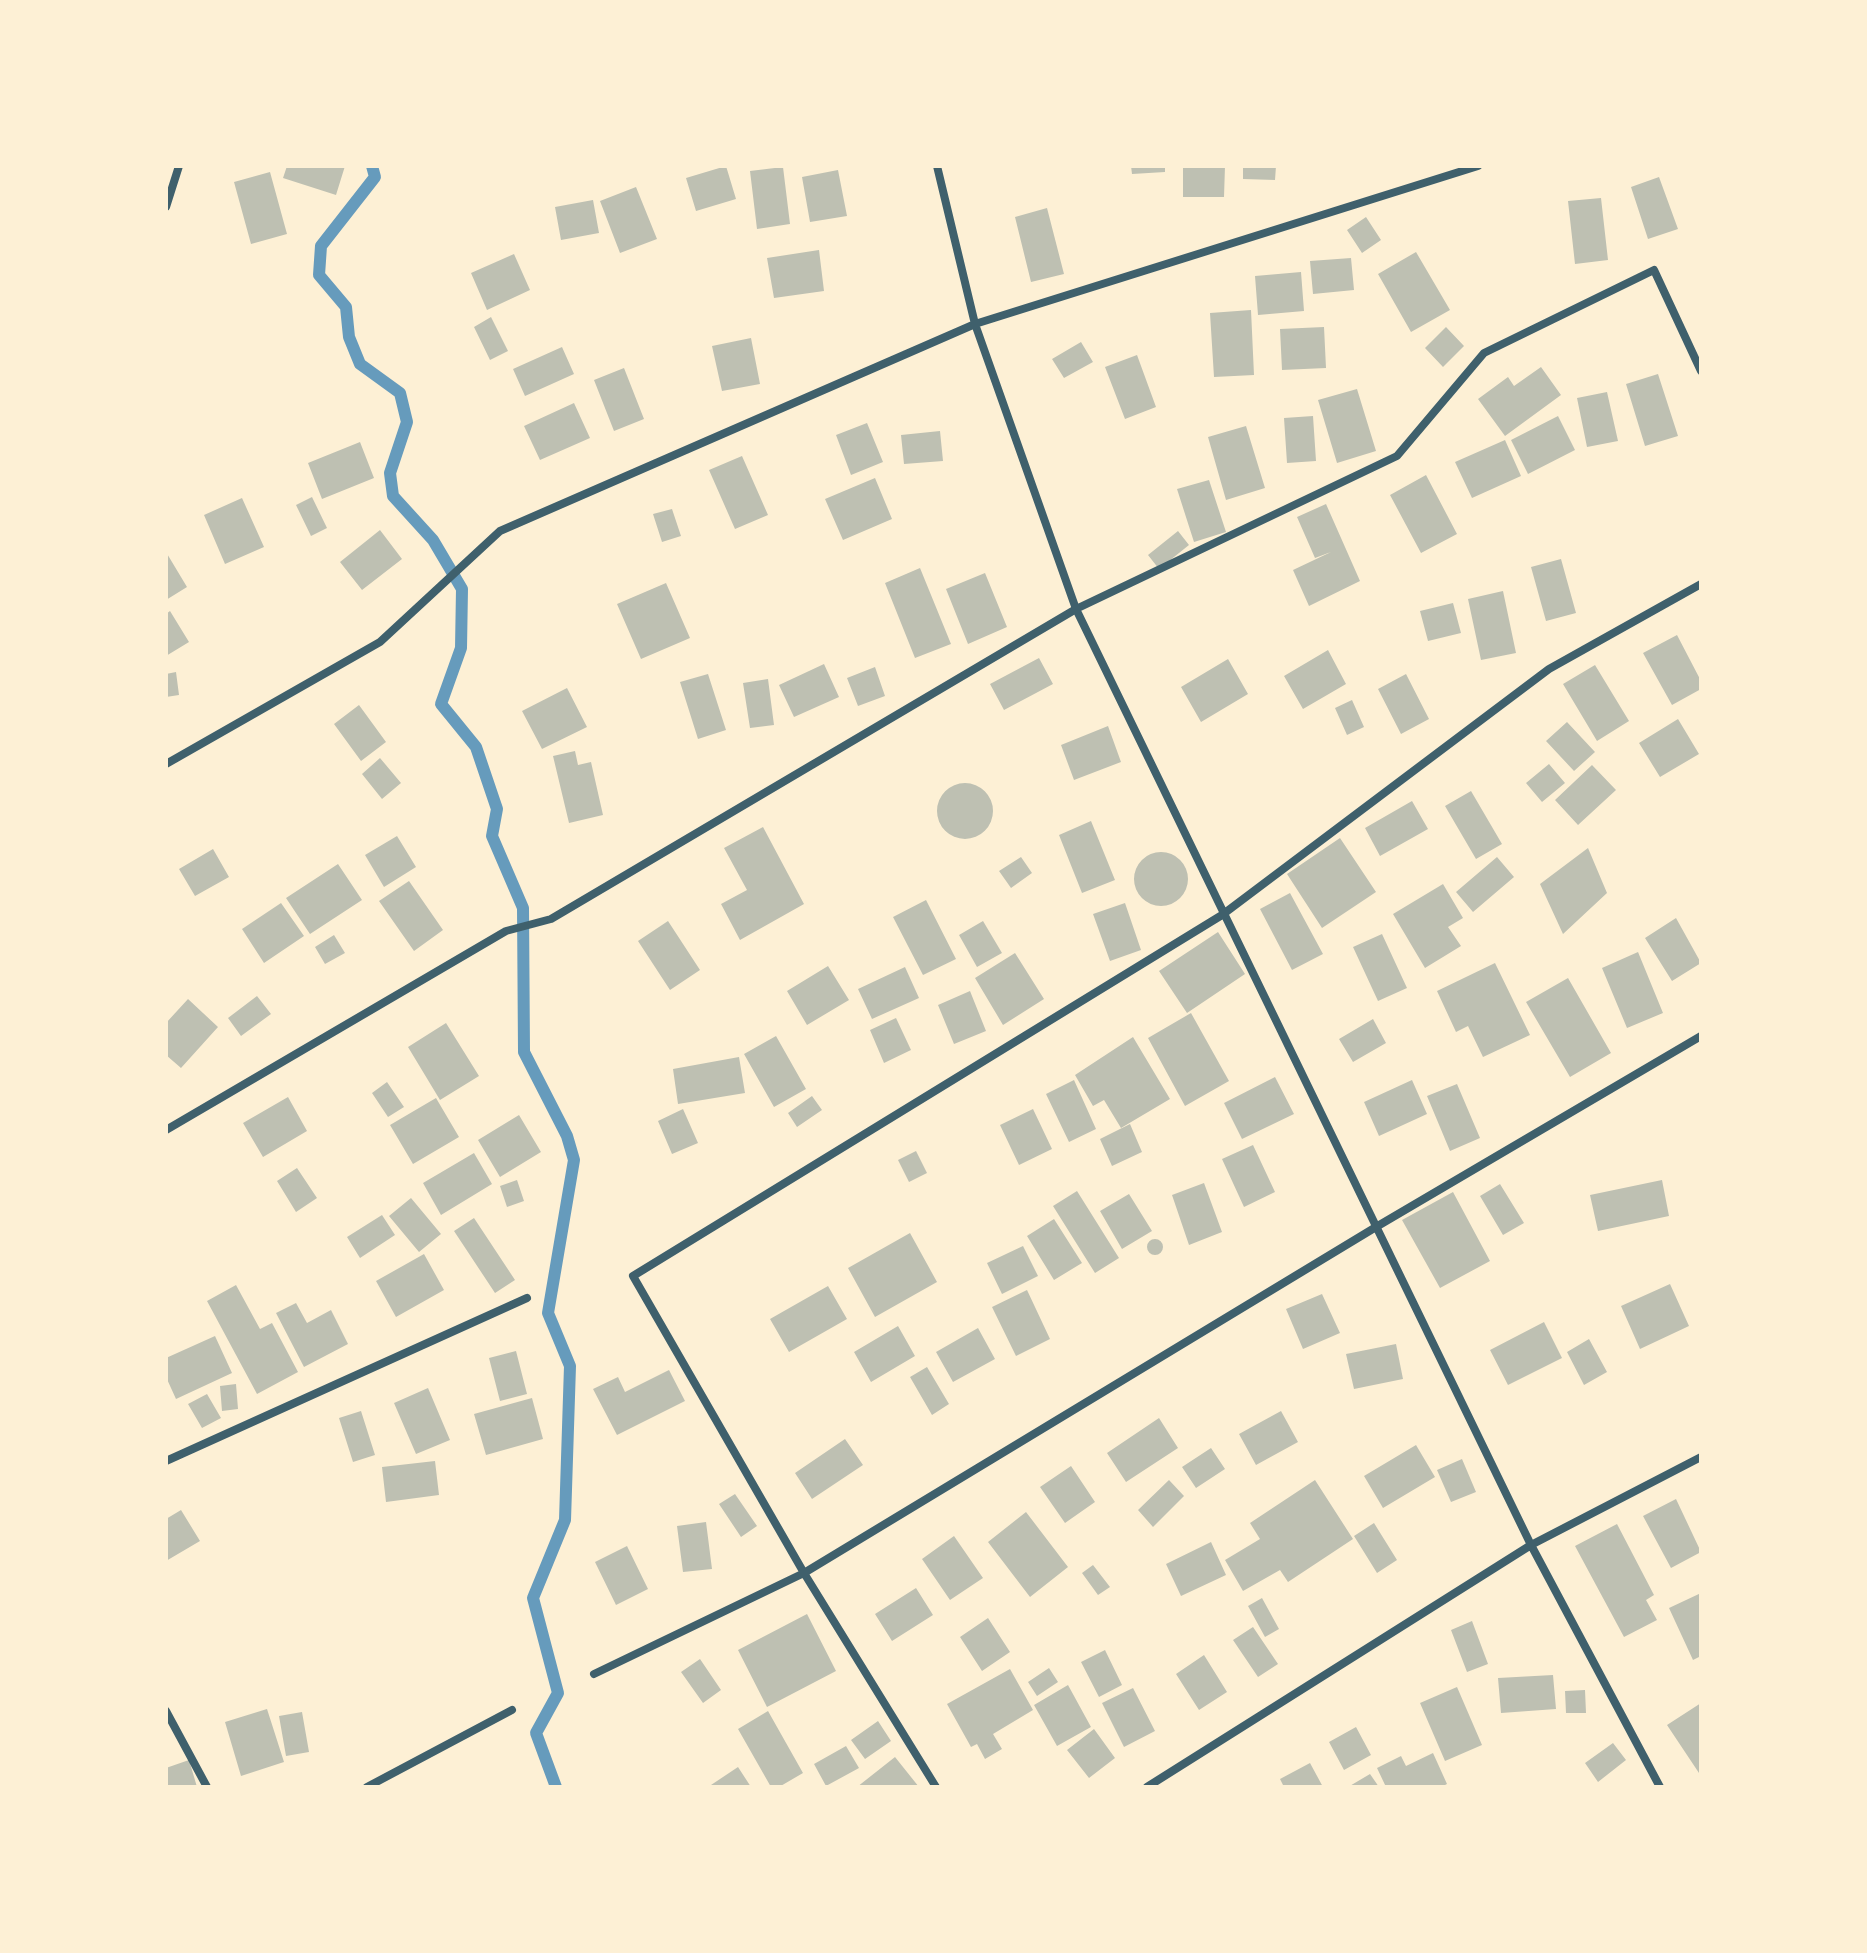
<!DOCTYPE html>
<style>
body{margin:0}
#map{position:relative;width:1867px;height:1953px;overflow:hidden;background:#fdf0d5;font-family:"Nunito Sans",sans-serif}
canvas{display:block}
.frame{position:absolute;inset:0;border:168px solid #fdf0d5;pointer-events:none}
</style>
<div id="map">
<canvas width="1867" height="1953"></canvas>
<div class="frame"></div>
</div>
<script>
const g = document.querySelector('canvas').getContext('2d');
g.lineJoin = 'round';
const poly = rows => new Path2D(rows.map(r => 'M' + r).join(''));
function stroke(path, color, width, dash) { g.strokeStyle = color; g.lineWidth = width; g.lineCap = dash ? 'butt' : 'round'; g.setLineDash(dash || []); g.stroke(path); }
function fill(path, color) { g.fillStyle = color; g.fill(path, 'evenodd'); }
stroke(poly([
 [372,166,375,177,321,246,319,275,346,307,349,337,360,364,400,393,407,422,390,473,393,496,433,540,462,589,461,648,441,704,476,747,497,809,492,836,523,908,524,1052,567,1136,574,1160,548,1313,570,1366,565,1520,533,1598,558,1693,536,1733,556,1787]
]), '#669bbc', 12);
fill(poly([
 [287,166,345,166,336,195,283,178],
 [726,166,736,199,696,211,686,178],
 [1131,166,1165,166,1165,172,1132,174],
 [1183,166,1225,166,1224,197,1183,197],
 [1243,166,1276,166,1275,180,1243,179],
 [783,167,790,224,757,229,750,171],
 [838,170,847,216,810,222,802,177],
 [270,172,287,234,251,244,234,182],
 [1659,177,1678,229,1648,239,1631,187],
 [636,187,657,239,620,253,600,201],
 [1601,198,1608,260,1575,264,1568,201],
 [593,200,599,233,561,240,555,207],
 [1047,208,1064,274,1031,282,1015,217],
 [1366,217,1381,240,1362,253,1347,230],
 [819,250,824,291,774,298,767,258],
 [1416,252,1450,310,1411,332,1378,274],
 [514,254,530,290,487,310,471,273],
 [1351,258,1354,290,1313,294,1310,261],
 [1301,272,1304,311,1258,315,1255,276],
 [1251,310,1254,375,1214,377,1210,313],
 [491,317,508,351,490,360,474,327],
 [1324,327,1326,368,1282,370,1280,329],
 [1446,327,1464,346,1443,367,1425,348],
 [751,338,760,384,722,391,712,346],
 [1081,342,1093,362,1064,378,1052,359],
 [562,347,574,374,525,396,513,369],
 [1137,355,1156,407,1125,419,1105,367],
 [1541,367,1561,395,1505,436,1478,399,1508,377,1514,386],
 [624,368,644,419,614,431,594,380],
 [1658,374,1678,436,1645,446,1626,384],
 [1357,389,1376,451,1337,463,1318,400],
 [1607,392,1618,441,1587,447,1577,398],
 [574,403,590,438,540,460,524,426],
 [1313,416,1316,461,1287,463,1284,418],
 [1558,416,1575,450,1528,474,1511,440],
 [867,423,883,462,851,475,836,435],
 [1246,426,1265,488,1226,500,1208,437],
 [940,431,943,461,904,464,901,435],
 [1505,440,1521,476,1472,498,1455,462],
 [360,442,374,478,322,499,308,463],
 [742,456,768,515,735,529,709,470],
 [1426,475,1457,534,1421,553,1390,495],
 [875,478,892,519,843,540,825,499],
 [1209,480,1226,532,1194,542,1177,489],
 [312,497,327,528,311,536,296,505],
 [242,498,264,547,225,564,204,515],
 [1326,504,1360,581,1309,606,1293,570,1331,552,1315,558,1297,517],
 [672,509,681,536,662,542,653,514],
 [380,530,402,559,362,590,340,562],
 [1178,531,1189,545,1159,569,1148,555],
 [166,552,187,587,166,600],
 [1561,559,1576,613,1546,621,1531,567],
 [920,568,951,644,915,658,885,583],
 [985,573,1007,627,968,644,946,589],
 [666,583,690,638,641,659,617,604],
 [1503,591,1516,653,1481,660,1468,599],
 [1453,603,1461,633,1428,641,1420,611],
 [170,611,189,642,166,656,166,614],
 [1677,635,1701,681,1701,689,1672,705,1643,653],
 [1328,650,1346,684,1303,709,1284,676],
 [1039,658,1053,684,1004,710,990,684],
 [1228,659,1248,694,1201,722,1181,687],
 [824,664,839,697,794,717,779,685],
 [1595,665,1629,721,1597,741,1563,684],
 [875,667,885,696,858,706,847,678],
 [176,672,179,695,166,697,166,674],
 [708,674,726,730,698,739,680,682],
 [1406,674,1429,719,1401,734,1378,689],
 [768,679,774,725,750,728,743,683],
 [567,688,587,727,542,749,522,711],
 [1352,700,1364,727,1347,735,1335,708],
 [359,705,386,742,361,761,334,724],
 [1678,719,1699,754,1660,777,1639,743],
 [1567,722,1595,752,1574,771,1546,741],
 [1108,726,1121,762,1074,780,1061,745],
 [575,751,578,765,591,762,603,815,569,823,553,756],
 [380,758,401,783,382,799,362,774],
 [1549,764,1565,783,1542,802,1526,783],
 [1592,765,1616,790,1578,825,1555,800],
 '937 811a28 28 0 1 1 56 0a28 28 0 1 1-56 0Z',
 [1471,791,1502,844,1476,859,1445,806],
 [1412,801,1428,829,1380,856,1365,828],
 [1091,821,1115,880,1082,893,1059,835],
 [763,827,804,904,740,940,721,904,747,890,724,848],
 [397,836,416,867,384,887,365,855],
 [1340,838,1376,892,1322,928,1287,874],
 [1588,848,1607,893,1563,934,1540,884],
 [213,849,229,877,195,896,179,869],
 '1134 879a27 27 0 1 1 54 0a27 27 0 1 1-54 0Z',
 [1021,857,1032,873,1011,888,999,871],
 [1497,857,1514,877,1473,912,1456,892],
 [338,864,362,900,310,934,286,898],
 [409,881,443,930,414,951,379,901],
 [1443,884,1463,918,1448,927,1461,946,1425,968,1393,914],
 [1290,893,1323,954,1292,970,1260,909],
 [926,900,956,959,923,975,893,917],
 [281,903,304,936,264,963,242,929],
 [1125,903,1141,950,1110,961,1093,914],
 [1676,918,1701,963,1672,981,1645,938],
 [668,921,700,970,670,990,638,941],
 [983,921,1002,953,977,967,959,935],
 [1218,932,1245,974,1187,1013,1159,971],
 [1382,934,1407,988,1378,1001,1353,947],
 [334,935,345,953,325,964,315,947],
 [1638,952,1663,1013,1627,1028,1602,968],
 [1015,953,1044,999,1003,1025,975,978],
 [1495,963,1530,1035,1483,1057,1468,1026,1456,1032,1437,991],
 [828,966,849,1000,807,1025,787,991],
 [905,967,919,998,872,1019,858,989],
 [1568,978,1611,1053,1570,1077,1526,1002],
 [970,991,986,1031,954,1044,938,1005],
 [257,996,271,1014,241,1036,228,1018],
 [188,999,218,1027,181,1068,166,1055,166,1023],
 [1191,1013,1229,1081,1185,1106,1148,1038],
 [896,1018,911,1050,884,1063,870,1030],
 [1373,1019,1386,1043,1353,1062,1339,1039],
 [446,1023,479,1076,440,1100,408,1047],
 [776,1036,806,1089,774,1107,744,1054],
 [1133,1037,1170,1099,1121,1128,1104,1100,1093,1106,1075,1075],
 [739,1057,745,1093,678,1104,673,1069],
 [1275,1077,1294,1114,1242,1139,1224,1103],
 [1074,1080,1096,1129,1069,1142,1046,1094],
 [1412,1080,1427,1114,1379,1136,1364,1102],
 [387,1082,404,1107,388,1117,372,1093],
 [1457,1084,1480,1138,1450,1151,1427,1096],
 [812,1096,822,1110,797,1127,788,1113],
 [288,1097,307,1131,263,1157,243,1123],
 [436,1098,459,1137,413,1164,390,1125],
 [683,1109,698,1143,672,1154,658,1121],
 [1033,1109,1052,1149,1019,1165,1000,1125],
 [519,1115,541,1152,500,1177,478,1140],
 [1130,1124,1142,1152,1112,1166,1100,1139],
 [1253,1145,1275,1192,1244,1207,1222,1159],
 [916,1151,927,1173,909,1182,898,1160],
 [474,1153,492,1184,441,1215,423,1183],
 [297,1168,317,1198,296,1212,277,1181],
 [517,1180,524,1201,507,1207,500,1186],
 [1662,1180,1669,1216,1598,1231,1590,1195],
 [1204,1183,1222,1232,1189,1245,1172,1195],
 [1500,1184,1524,1223,1503,1235,1480,1196],
 [1077,1191,1119,1258,1095,1273,1053,1206],
 [1453,1192,1490,1261,1440,1288,1402,1220],
 [1129,1194,1152,1231,1122,1249,1100,1211],
 [411,1198,441,1234,419,1252,389,1216],
 [382,1215,395,1235,360,1258,347,1237],
 [474,1218,515,1280,495,1293,454,1231],
 [1054,1219,1082,1263,1054,1280,1027,1236],
 [910,1233,937,1282,875,1317,848,1268],
 '1147 1247a8 8 0 1 1 16 0a8 8 0 1 1-16 0Z',
 [1023,1246,1038,1276,1002,1294,987,1263],
 [424,1254,444,1290,396,1317,376,1281],
 [1670,1284,1689,1326,1640,1349,1621,1306],
 [236,1285,260,1329,272,1323,298,1372,257,1394,207,1301],
 [828,1286,847,1319,789,1352,770,1319],
 [1027,1290,1050,1339,1016,1356,992,1307],
 [1322,1294,1340,1333,1303,1349,1286,1309],
 [296,1303,307,1323,331,1310,348,1344,304,1367,276,1313],
 [1544,1322,1562,1358,1508,1385,1490,1350],
 [898,1326,915,1356,871,1382,854,1352],
 [978,1328,995,1359,953,1382,936,1352],
 [215,1336,232,1373,176,1399,166,1377,166,1358],
 [1589,1339,1607,1372,1584,1385,1567,1352],
 [1396,1344,1403,1379,1354,1389,1346,1354],
 [516,1351,527,1394,500,1401,489,1358],
 [927,1367,949,1404,932,1415,910,1377],
 [669,1370,685,1401,617,1435,593,1389,618,1377,625,1392],
 [236,1384,238,1409,222,1411,220,1386],
 [428,1388,450,1440,416,1454,394,1403],
 [207,1394,221,1418,202,1428,188,1404],
 [532,1398,543,1439,486,1455,474,1414],
 [361,1411,375,1455,353,1462,339,1418],
 [1281,1411,1298,1442,1256,1465,1239,1434],
 [1159,1418,1178,1448,1126,1482,1107,1453],
 [845,1439,863,1465,812,1499,795,1473],
 [1416,1445,1435,1477,1383,1508,1364,1476],
 [1211,1448,1225,1469,1196,1488,1182,1467],
 [1462,1459,1476,1492,1451,1502,1437,1470],
 [435,1461,439,1495,386,1502,382,1467],
 [1071,1466,1095,1502,1065,1523,1040,1487],
 [1169,1480,1184,1496,1153,1527,1138,1510],
 [1315,1480,1353,1539,1288,1582,1280,1570,1243,1591,1225,1560,1260,1539,1250,1523],
 [735,1494,757,1526,741,1537,719,1504],
 [1676,1499,1701,1552,1671,1568,1643,1516],
 [181,1510,200,1541,166,1561,166,1519],
 [1026,1512,1068,1567,1030,1597,988,1542],
 [706,1522,712,1569,683,1572,677,1526],
 [1374,1523,1397,1560,1377,1573,1354,1536],
 [1617,1524,1654,1595,1646,1600,1657,1620,1624,1637,1575,1546],
 [954,1536,983,1578,950,1600,922,1559],
 [1211,1542,1226,1575,1181,1596,1166,1564],
 [627,1546,648,1589,616,1605,595,1562],
 [1093,1565,1110,1587,1098,1595,1082,1573],
 [916,1588,933,1615,892,1641,875,1614],
 [1701,1593,1701,1656,1693,1660,1669,1608],
 [1262,1598,1279,1629,1265,1637,1248,1606],
 [807,1614,836,1671,767,1707,738,1650],
 [988,1618,1010,1652,982,1671,960,1637],
 [1472,1621,1488,1664,1467,1672,1451,1630],
 [1253,1627,1278,1664,1258,1677,1233,1640],
 [1105,1650,1122,1685,1099,1697,1081,1662],
 [1204,1655,1227,1692,1199,1710,1176,1674],
 [700,1659,721,1690,703,1703,681,1672],
 [1049,1668,1058,1682,1037,1696,1028,1682],
 [1010,1669,1033,1710,993,1734,1002,1749,985,1759,977,1744,971,1747,947,1704],
 [1553,1675,1556,1709,1501,1713,1498,1678],
 [1068,1685,1091,1727,1057,1746,1034,1705],
 [1457,1687,1482,1745,1445,1761,1420,1703],
 [1133,1688,1155,1731,1124,1747,1102,1703],
 [1585,1690,1586,1713,1566,1713,1565,1691],
 [1701,1703,1701,1776,1667,1725],
 [267,1709,284,1762,241,1776,225,1722],
 [768,1711,803,1773,779,1787,771,1787,738,1729],
 [302,1712,309,1752,286,1756,279,1716],
 [878,1721,891,1741,865,1759,851,1740],
 [1356,1727,1371,1755,1344,1770,1329,1742],
 [1094,1729,1115,1758,1089,1778,1067,1750],
 [1613,1743,1626,1760,1598,1782,1585,1763],
 [846,1746,859,1768,826,1786,814,1764],
 [1433,1753,1447,1784,1441,1787,1386,1787,1377,1768,1401,1756,1406,1766],
 [895,1757,919,1787,857,1787],
 [189,1760,197,1787,166,1787,166,1768],
 [1310,1763,1323,1787,1284,1787,1280,1779],
 [738,1767,751,1787,708,1787],
 [1370,1774,1379,1787,1348,1787]
]), '#bec0b2');
stroke(poly([
 [937,166,975,324,1076,609,1531,1545,1660,1787],
 [166,207,179,166],
 [166,764,380,642,500,531,975,324,1478,166],
 [166,1130,506,931,551,919,1076,609,1397,456,1484,353,1654,270,1701,371],
 [166,1461,527,1298],
 [594,1674,804,1573,1376,1227,1701,1036],
 [166,1711,207,1787],
 [367,1787,512,1710],
 [936,1787,804,1573,633,1276,1222,915,1549,669,1701,584],
 [1147,1787,1531,1545,1701,1457]
]), '#3f606c', 8);
</script>
